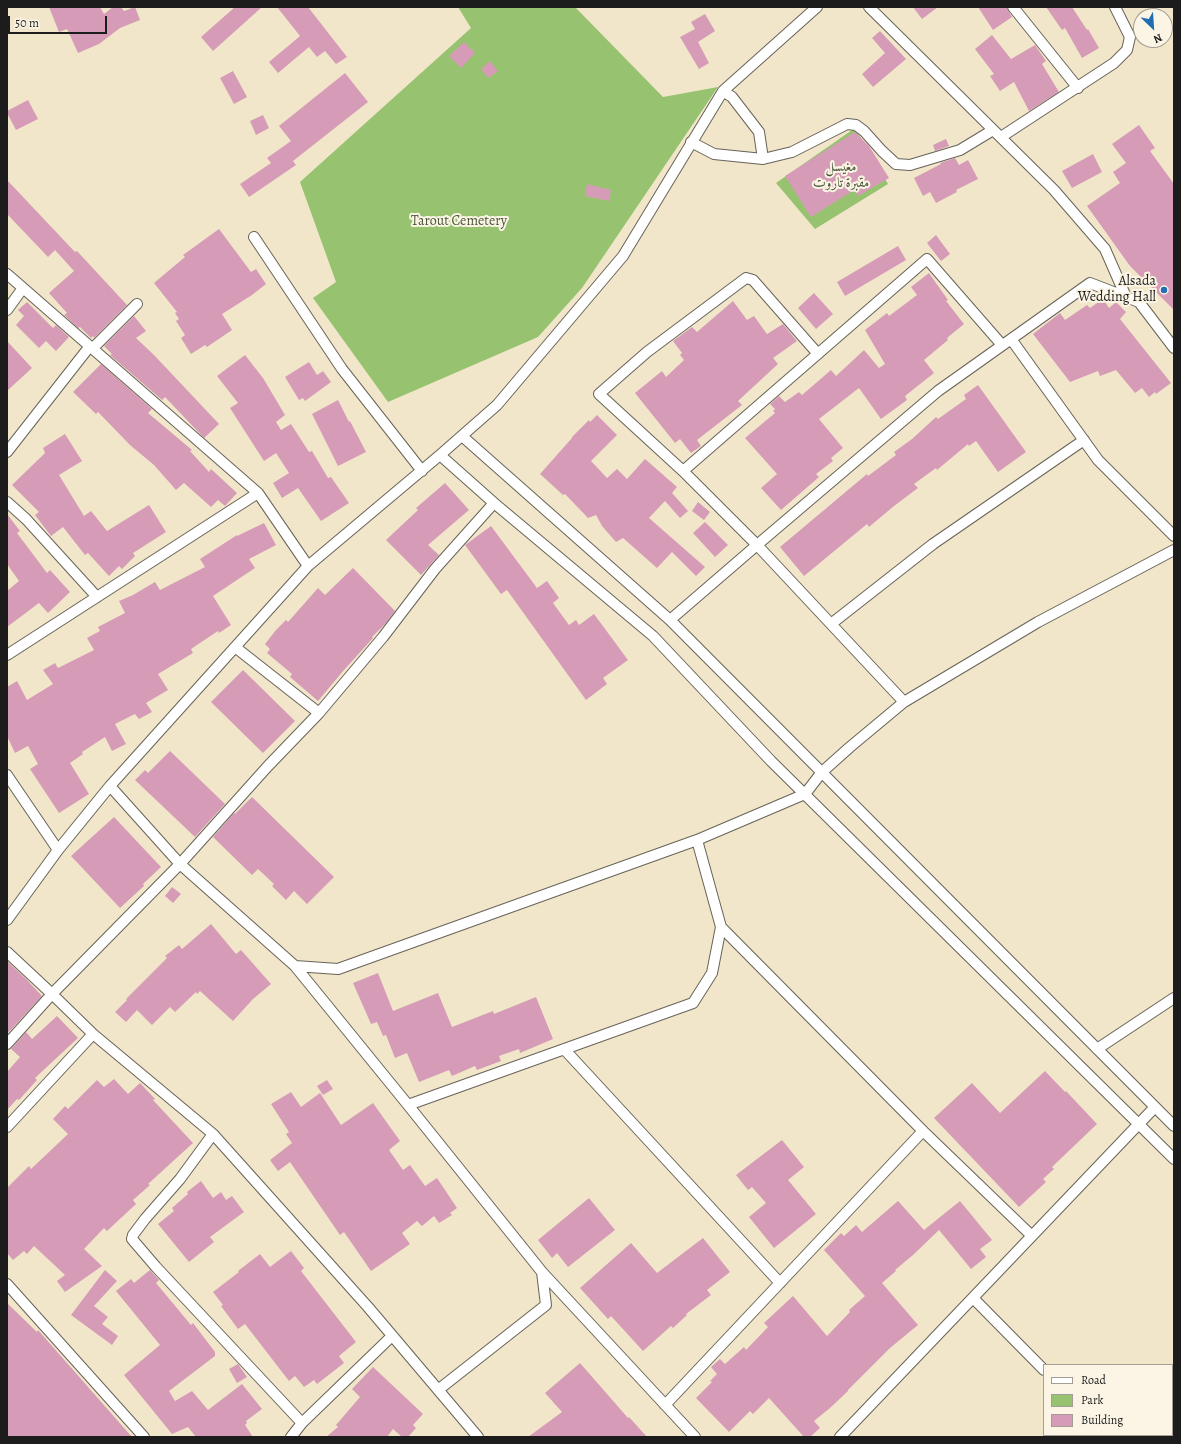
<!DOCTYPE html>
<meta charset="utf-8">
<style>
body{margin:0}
#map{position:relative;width:1181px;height:1444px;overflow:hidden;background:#f1e6c9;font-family:Alegreya,serif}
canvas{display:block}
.frame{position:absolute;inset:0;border:8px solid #1c1c1c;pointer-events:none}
.legend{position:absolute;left:1043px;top:1364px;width:130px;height:72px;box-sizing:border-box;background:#fcf5e5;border:1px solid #a29e95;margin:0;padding:5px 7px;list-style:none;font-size:12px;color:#1c1c1c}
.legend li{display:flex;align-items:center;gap:8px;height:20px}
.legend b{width:20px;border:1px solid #a29e95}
.north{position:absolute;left:1133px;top:8px;width:40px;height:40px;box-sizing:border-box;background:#fcf5e5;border:1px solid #a29e95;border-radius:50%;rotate:155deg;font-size:11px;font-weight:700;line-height:16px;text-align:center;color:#1c1c1c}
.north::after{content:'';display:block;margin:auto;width:14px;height:18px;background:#1f6fb2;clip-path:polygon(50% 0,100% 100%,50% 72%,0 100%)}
.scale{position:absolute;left:8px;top:16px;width:99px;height:18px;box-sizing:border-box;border:2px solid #1c1c1c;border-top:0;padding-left:5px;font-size:12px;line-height:14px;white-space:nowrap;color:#1c1c1c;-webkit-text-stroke:3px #fcf5e5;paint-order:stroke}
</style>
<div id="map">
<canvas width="1181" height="1444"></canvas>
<div class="frame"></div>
<ul class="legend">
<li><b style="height:5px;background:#fff"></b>Road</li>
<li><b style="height:11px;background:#97c370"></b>Park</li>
<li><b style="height:11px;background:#d69cb7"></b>Building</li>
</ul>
<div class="north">N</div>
<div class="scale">50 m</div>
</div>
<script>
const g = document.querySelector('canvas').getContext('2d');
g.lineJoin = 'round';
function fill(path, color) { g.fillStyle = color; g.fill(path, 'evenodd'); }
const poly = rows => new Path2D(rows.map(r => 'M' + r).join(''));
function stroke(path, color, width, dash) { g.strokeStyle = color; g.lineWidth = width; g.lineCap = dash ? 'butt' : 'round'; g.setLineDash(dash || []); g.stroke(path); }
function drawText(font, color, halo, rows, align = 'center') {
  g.font = font + ' Alegreya,Amiri,serif'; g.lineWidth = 4; g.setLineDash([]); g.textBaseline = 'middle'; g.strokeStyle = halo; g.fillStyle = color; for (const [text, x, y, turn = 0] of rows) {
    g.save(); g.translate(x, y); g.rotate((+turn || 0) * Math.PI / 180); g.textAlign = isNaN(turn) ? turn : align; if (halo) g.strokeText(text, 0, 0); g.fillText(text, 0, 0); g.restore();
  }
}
fill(poly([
 [458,7,575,7,663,97,718,87,582,288,538,337,388,402,313,298,336,282,300,182,471,28],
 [855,128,888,184,815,229,776,183]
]), '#97c370');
fill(poly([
 [49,7,100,7,104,14,113,7,121,7,124,11,135,7,140,20,120,28,99,44,78,53,67,29,59,32],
 [235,7,262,7,213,51,201,37],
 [277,7,308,7,347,57,336,64,325,51,317,57,309,47,278,73,269,62,300,36],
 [913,7,938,7,922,19],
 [978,7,1006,7,1012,17,993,30],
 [1046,7,1072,7,1087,30,1088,29,1099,48,1082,58,1065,28,1062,30],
 [705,14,715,31,698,42,709,63,699,69,680,37,695,29,691,22],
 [880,31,906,59,873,87,862,74,885,53,872,38],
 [992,35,1011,59,1035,45,1046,61,1042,64,1059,92,1029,111,1014,82,1000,91,990,76,994,74,975,49],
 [464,42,475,53,461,68,449,56],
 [490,61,498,71,488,78,481,69],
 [233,71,247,97,234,104,220,78],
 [345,73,368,102,293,161,296,165,249,197,240,184,271,163,267,158,291,141,279,126],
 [28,100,38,119,16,130,7,113,7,111],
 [263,115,269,128,256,135,250,121],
 [1139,125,1155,148,1150,151,1174,184,1174,310,1130,266,1087,206,1120,183,1113,172,1126,163,1112,144],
 [855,132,869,146,889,178,858,196,854,190,811,217,785,176],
 [946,139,949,146,935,151,933,145],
 [1093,154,1102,172,1072,188,1062,171],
 [955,158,959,165,968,160,978,179,956,190,957,192,936,203,930,192,923,196,914,178,941,164,940,163],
 [7,180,75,252,77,251,127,305,94,338,93,336,91,338,80,327,78,328,64,315,67,313,49,293,74,271,55,250,48,257,7,214],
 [587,184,611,190,609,201,585,196],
 [219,229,251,272,256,269,266,284,252,295,222,314,232,330,207,347,205,345,191,354,181,338,185,335,176,321,179,319,175,313,177,312,154,283,185,257,183,255],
 [936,235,950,254,941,261,927,243],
 [898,246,906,260,845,296,837,282],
 [929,273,948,300,946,301,964,324,947,338,948,340,924,360,934,373,905,396,907,400,881,419,859,388,819,419,843,448,831,458,833,461,816,474,819,477,781,510,761,488,777,474,745,438,775,413,773,411,775,409,770,404,779,396,785,402,799,392,802,395,831,370,836,376,864,350,879,368,885,364,865,330,887,313,889,316,917,295,911,287],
 [814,293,833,314,816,329,798,308],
 [1103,299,1109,308,1116,302,1126,312,1120,319,1171,383,1156,394,1155,392,1149,397,1142,388,1135,393,1116,370,1100,376,1098,371,1070,382,1033,334,1060,313,1065,320,1087,305,1090,308],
 [733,301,747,320,754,316,767,334,783,324,797,341,773,358,778,364,738,401,742,405,697,440,701,446,691,453,680,439,675,443,635,393,662,371,666,377,684,360,680,355,682,353,673,341,692,327,697,332],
 [27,302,53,328,56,325,69,337,56,351,46,341,39,348,16,325,24,316,18,310],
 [134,316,146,331,136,338,154,355,219,424,204,438,165,397,162,400,110,355,112,354,104,346],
 [7,341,32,368,7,391],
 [245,355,263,378,285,415,276,422,281,430,291,424,309,452,312,451,328,478,331,477,349,503,321,521,298,488,282,498,273,483,289,473,276,453,264,461,230,408,238,403,217,376],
 [309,362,317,375,323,371,331,382,305,401,303,398,299,400,285,377],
 [101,364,152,409,148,413,192,450,190,451,209,472,211,469,237,493,225,506,218,500,211,507,184,483,176,490,154,465,130,445,98,412,96,414,73,392],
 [978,385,1026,452,998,472,976,441,969,446,968,444,937,470,936,468,914,484,918,488,894,506,869,527,867,524,804,576,780,547,867,474,868,476,896,455,894,452,912,439,936,417,938,419,966,399,964,395],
 [338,400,349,422,350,421,366,452,338,466,312,414],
 [597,415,617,435,591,461,607,478,617,469,627,479,645,459,677,487,672,493,688,511,680,518,665,501,649,518,705,567,696,576,672,552,657,568,623,538,616,542,602,526,596,515,588,518,565,494,563,495,540,474,572,438,572,437,589,420,590,422],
 [65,434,82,461,59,475,84,516,91,511,107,531,149,505,166,532,133,553,135,556,122,569,119,566,109,576,88,553,85,555,63,527,51,536,35,515,39,512,12,485,45,453,43,448],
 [445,483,469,510,428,545,439,555,421,575,386,540,418,510,416,508],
 [698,502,710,512,704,520,692,511],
 [7,514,20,531,17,533,47,573,50,570,70,592,48,613,39,603,7,627,7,591,19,581,7,564],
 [705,522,728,545,715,557,693,533],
 [264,523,276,545,249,559,255,568,213,596,231,625,219,633,218,631,191,649,193,653,158,674,168,690,146,703,152,712,139,719,135,714,115,724,126,744,112,751,105,737,82,752,83,754,70,763,89,794,59,813,30,769,38,764,28,746,15,753,7,736,7,687,17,681,27,700,53,684,43,670,55,663,58,668,94,650,87,638,100,631,98,627,125,613,119,601,133,595,155,582,160,590,205,567,200,559,237,535,237,536],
 [491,526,537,588,547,581,559,598,553,603,569,625,576,620,579,625,594,614,628,660,603,678,607,684,586,700,507,590,501,594,465,545],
 [353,568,395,611,386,623,372,637,373,638,344,670,318,701,290,677,292,674,267,653,270,649,265,644,276,630,286,620,288,622,318,588,325,595],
 [243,670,295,721,263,753,211,702],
 [170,751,225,804,195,837,135,780,145,770,148,773],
 [252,797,334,877,307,904,294,891,286,900,272,886,274,884,258,869,252,875,213,837,234,813,235,814],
 [114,817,161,867,143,884,144,886,120,908,71,856],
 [172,887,181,894,173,903,165,896],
 [211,924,236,954,241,950,271,984,253,999,233,1021,200,991,197,994,196,992,175,1012,170,1007,152,1025,137,1010,126,1022,115,1012,127,1000,126,999,167,958,165,956,179,945,182,949],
 [7,961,26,979,42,996,7,1034],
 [378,973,393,1011,438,993,452,1027,493,1011,494,1014,536,997,553,1039,520,1053,519,1049,499,1056,501,1061,477,1070,475,1066,452,1076,449,1070,419,1082,407,1053,395,1058,386,1035,383,1036,377,1022,371,1024,353,983],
 [57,1016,78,1038,35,1078,37,1080,19,1100,17,1099,7,1110,7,1072,20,1057,11,1049,26,1032,32,1039],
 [1045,1071,1065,1092,1066,1091,1097,1124,1052,1167,1054,1169,1043,1179,1046,1182,1019,1207,934,1118,972,1083,1000,1113],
 [114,1079,128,1094,140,1083,155,1099,153,1100,193,1143,148,1184,150,1185,133,1200,136,1204,107,1231,104,1228,84,1249,102,1266,65,1292,57,1281,65,1275,34,1246,27,1254,24,1251,13,1260,7,1253,7,1188,29,1166,31,1169,68,1134,53,1119,65,1106,68,1109,97,1080,104,1087],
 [327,1080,333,1089,323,1095,317,1086],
 [291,1092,301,1107,320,1093,341,1125,373,1103,400,1141,389,1150,403,1170,410,1165,425,1186,437,1178,457,1208,450,1213,452,1215,439,1223,434,1216,422,1226,417,1221,402,1233,410,1244,371,1271,344,1232,340,1235,290,1162,278,1171,270,1160,292,1143,286,1134,289,1132,271,1104],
 [782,1140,804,1167,788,1180,816,1214,774,1248,749,1217,766,1203,752,1187,748,1190,736,1175],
 [201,1181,213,1198,221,1192,226,1200,232,1196,244,1212,210,1237,214,1242,189,1262,158,1224,174,1211,172,1208,188,1194,187,1192],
 [589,1198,615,1230,568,1267,557,1253,552,1258,538,1240],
 [898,1201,924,1230,960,1201,992,1240,980,1249,986,1257,971,1269,939,1230,913,1255,895,1270,896,1271,882,1283,918,1325,890,1348,848,1390,848,1391,830,1408,814,1421,820,1428,810,1437,804,1437,769,1398,753,1414,750,1411,729,1432,696,1398,712,1382,710,1381,717,1374,711,1367,720,1359,725,1364,744,1347,746,1350,768,1327,764,1323,793,1296,827,1336,850,1312,849,1310,865,1296,824,1250,841,1233,844,1236,856,1225,862,1232],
 [703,1238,730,1272,707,1290,711,1295,686,1314,687,1315,673,1328,671,1326,643,1351,611,1316,608,1319,580,1288,631,1243,657,1273],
 [291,1251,304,1268,301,1271,356,1342,339,1356,344,1363,317,1384,314,1380,304,1387,295,1376,289,1381,245,1324,238,1329,221,1306,223,1305,213,1292,239,1272,238,1271,260,1254,270,1267],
 [105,1270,117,1281,94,1306,108,1317,102,1324,118,1336,112,1345,71,1315],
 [150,1270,159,1280,156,1283,191,1325,193,1323,215,1352,215,1356,169,1391,175,1401,192,1391,208,1410,242,1384,262,1409,246,1421,247,1423,245,1425,253,1437,196,1437,188,1427,172,1434,124,1375,160,1345,116,1291,131,1279,134,1283],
 [7,1303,37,1332,38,1330,132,1437,7,1437],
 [580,1363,628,1418,629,1417,647,1437,528,1437,562,1412,545,1393],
 [238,1364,247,1377,237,1383,229,1369],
 [373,1367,423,1414,413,1425,416,1428,408,1437,402,1437,393,1429,387,1437,326,1437,338,1427,336,1425,360,1397,352,1389]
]), '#d69cb7');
const minor = poly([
 [869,7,1054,190,1105,249,1126,297],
 [1013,7,1078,88],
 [723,91,732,97,759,132,763,159],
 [1001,137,1114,63,1127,50,1130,37,1115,7],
 [691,142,714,154,763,159,792,152,847,124,856,125,864,131,882,151,896,164,910,165,960,150,993,130],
 [254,237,342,369,422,471],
 [7,274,258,493,308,566],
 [7,310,23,288],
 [1011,339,1098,460,1174,536],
 [93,348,137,304],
 [818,354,753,280,746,278,647,352,599,394,683,471,757,545,938,391,1090,283,1139,302,1174,348],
 [462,436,670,620,1174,1126],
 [7,452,90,346],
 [440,455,494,503,653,636,771,761,1174,1159],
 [683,471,927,259,1002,345],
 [7,502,26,519,97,597],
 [670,620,757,545,904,702],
 [831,624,933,544,1084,440],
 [235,647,319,713],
 [7,655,258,493],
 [7,775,58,850],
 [110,786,180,864,295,966,338,969,697,840,805,794,822,772,850,747,904,702,1038,622,1174,550],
 [7,920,58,850,110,786,308,566,440,455,497,405,623,256,723,91,817,7],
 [721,927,923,1131,1032,1236],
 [7,952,52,994,93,1034,7,1127],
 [295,966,408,1105,693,1003,712,973,721,927,697,840],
 [93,1034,213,1134,368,1307,478,1437],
 [7,1044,52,994,180,864,268,766,319,713,383,637,435,569,494,503],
 [564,1049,780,1283],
 [1097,1049,1174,998],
 [408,1105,542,1272,546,1305,438,1390],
 [213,1134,180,1179,145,1219,133,1235,132,1239,156,1267,302,1423],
 [542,1272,695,1437],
 [7,1284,144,1437],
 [973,1298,1044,1370],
 [665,1405,923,1131],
 [1172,1416,1174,1414],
 [1107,1435,1109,1437],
 [291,1437,302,1423,392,1336],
 [840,1437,1155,1107],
 [1150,1437,1152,1435]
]);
stroke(minor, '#676359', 12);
stroke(minor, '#fff', 10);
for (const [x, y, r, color] of [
 [1164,290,4,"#1f6fb2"]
]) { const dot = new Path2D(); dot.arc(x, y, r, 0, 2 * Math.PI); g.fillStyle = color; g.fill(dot); stroke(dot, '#fcf5e5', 1.5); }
drawText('14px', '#475639', '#fcf5e5', [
 ["مغيسل",841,168],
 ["مقبرة تاروت",841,184],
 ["Tarout Cemetery",459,222]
]);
drawText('14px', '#1c1c1c', '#fcf5e5', [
 ["Alsada",1156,282],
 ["Wedding Hall",1156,298]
], 'right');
</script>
